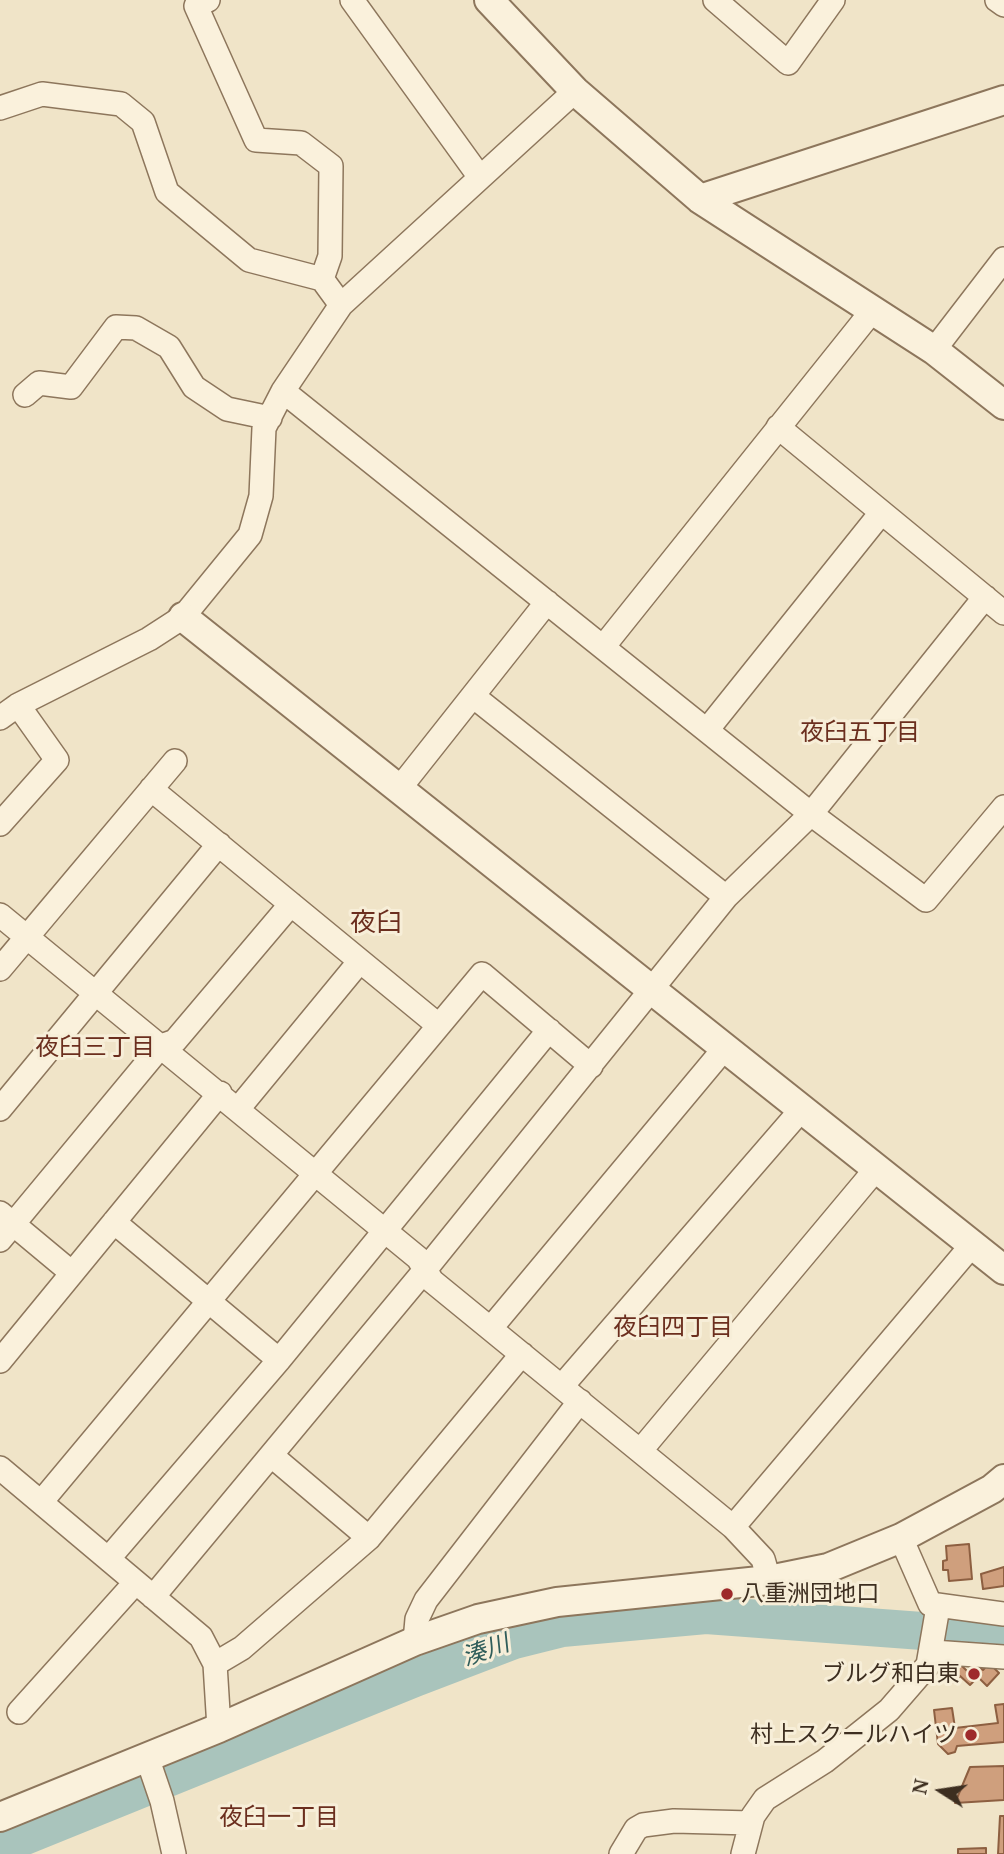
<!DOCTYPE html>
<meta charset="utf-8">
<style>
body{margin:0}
#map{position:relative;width:1004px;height:1854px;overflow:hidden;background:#f0e4c8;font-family:"Noto Serif",serif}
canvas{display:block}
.north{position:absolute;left:906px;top:1756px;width:70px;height:70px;-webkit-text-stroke:5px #f7eed8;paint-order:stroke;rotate:282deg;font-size:19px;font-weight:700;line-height:28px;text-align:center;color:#3d2e20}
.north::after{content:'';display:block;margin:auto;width:24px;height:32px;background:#3d2e20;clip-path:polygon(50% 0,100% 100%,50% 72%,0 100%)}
</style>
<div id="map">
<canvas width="1004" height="1854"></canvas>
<div class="north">N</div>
</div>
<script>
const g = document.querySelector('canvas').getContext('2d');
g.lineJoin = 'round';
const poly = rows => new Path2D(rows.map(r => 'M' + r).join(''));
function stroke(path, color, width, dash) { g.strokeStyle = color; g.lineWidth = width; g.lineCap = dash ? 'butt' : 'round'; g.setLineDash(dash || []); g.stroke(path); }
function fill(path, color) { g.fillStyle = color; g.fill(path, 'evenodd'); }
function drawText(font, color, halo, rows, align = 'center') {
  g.font = font + ' "Noto Serif","Noto Sans JP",serif'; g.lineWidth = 6; g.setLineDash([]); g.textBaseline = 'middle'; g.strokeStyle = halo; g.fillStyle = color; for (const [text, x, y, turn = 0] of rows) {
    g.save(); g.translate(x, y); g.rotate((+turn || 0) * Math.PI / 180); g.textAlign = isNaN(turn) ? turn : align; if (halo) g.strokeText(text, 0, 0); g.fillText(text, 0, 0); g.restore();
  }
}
stroke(poly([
 [0,1846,415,1678,514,1640,562,1628,706,1615,1004,1637]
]), '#a9c4bc', 38);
const building = poly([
 [969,1544,972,1579,949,1581,948,1570,943,1570,943,1561,947,1560,946,1546,969,1544],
 [1004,1567,1004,1586,983,1589,981,1574,1004,1567],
 [976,1663,983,1670,989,1663,999,1673,987,1686,978,1677,970,1685,960,1676,954,1683,947,1677,960,1664,968,1672,976,1663],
 [1004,1704,1004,1742,957,1746,955,1752,948,1754,938,1744,934,1710,952,1708,955,1728,998,1723,995,1705,1004,1704],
 [1004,1766,1004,1800,955,1803,970,1767,1004,1766],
 [1000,1816,1004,1816,1004,1854,998,1854,1000,1816],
 [986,1848,986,1854,958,1854,958,1849,986,1848]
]);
fill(building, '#cf9f7d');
stroke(building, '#8d5f41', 2);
const minor = poly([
 [208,0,196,6,256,140,301,143,331,166,330,256,322,279],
 [352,0,479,176],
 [715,0,788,63,833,0],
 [997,0,1004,5],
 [0,108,42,94,121,104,143,122,167,192,249,260,322,279,341,305],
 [934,350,1004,259],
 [283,391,811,814,926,900,1004,807],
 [25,395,39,383,71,387,116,327,136,328,169,347,194,387,227,409,270,418],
 [778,427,1004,613],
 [603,647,872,311],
 [473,696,726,897],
 [0,718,18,705,149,639,183,617,250,535,261,496,264,428,283,391,341,305,575,91],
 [707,730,881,513],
 [151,789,438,1025],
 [399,789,547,602],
 [0,824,57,760,18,705],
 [0,915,418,1258,432,1281,733,1527,763,1559,769,1580],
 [0,969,175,761],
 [0,1109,219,844],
 [238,1109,360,961],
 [0,1213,72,1273],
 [114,1222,279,1360],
 [0,1240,161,1046,175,1041,291,904],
 [491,1328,723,1050],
 [0,1361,220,1093],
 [562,1386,801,1110],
 [641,1450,876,1169],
 [272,1456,369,1538],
 [0,1468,201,1637,215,1664,219,1728],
 [42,1501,482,974,591,1066],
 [733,1527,972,1245],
 [901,1538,930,1604,1004,1614],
 [109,1558,279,1360,549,1030],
 [153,1597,425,1270,726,897,811,814,985,597],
 [415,1641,417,1619,426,1600,580,1401],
 [933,1652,1004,1657],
 [215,1664,242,1648,369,1538,522,1354],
 [19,1712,135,1583],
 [147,1757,162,1801,174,1854],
 [621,1854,636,1829,643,1825,674,1821,751,1823],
 [743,1854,753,1816,765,1799,825,1761,889,1710,928,1665,938,1607]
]);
const tertiary = poly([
 [489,0,575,91,700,199,934,350,1004,405],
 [700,199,1004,100],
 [183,617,1004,1270],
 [0,1817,219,1728,415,1641,478,1619,557,1602,769,1580,828,1568,901,1538,992,1489,1004,1479]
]);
stroke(minor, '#8d765c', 26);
stroke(tertiary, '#8d765c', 32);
stroke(minor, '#faf1dc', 23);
stroke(tertiary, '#faf1dc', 28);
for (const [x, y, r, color] of [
 [727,1594,7,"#9e2a2b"],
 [974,1674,7,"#9e2a2b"],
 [971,1735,7,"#9e2a2b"]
]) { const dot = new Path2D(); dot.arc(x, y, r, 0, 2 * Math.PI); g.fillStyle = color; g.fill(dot); stroke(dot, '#f7eed8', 2.5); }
drawText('23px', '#3d2e20', '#f7eed8', [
 ["八重洲団地口",741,1594,"left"],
 ["ブルグ和白東",960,1674],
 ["村上スクールハイツ",957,1735]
], 'right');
drawText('24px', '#6b2e1e', '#f7eed8', [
 ["夜臼五丁目",860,733],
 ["夜臼三丁目",95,1048],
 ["夜臼四丁目",673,1328],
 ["夜臼一丁目",279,1818]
]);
drawText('italic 24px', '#2f5d5a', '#f7eed8', [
 ["湊川",486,1651,-20]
]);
drawText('26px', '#6b2e1e', '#f7eed8', [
 ["夜臼",376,924]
]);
</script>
